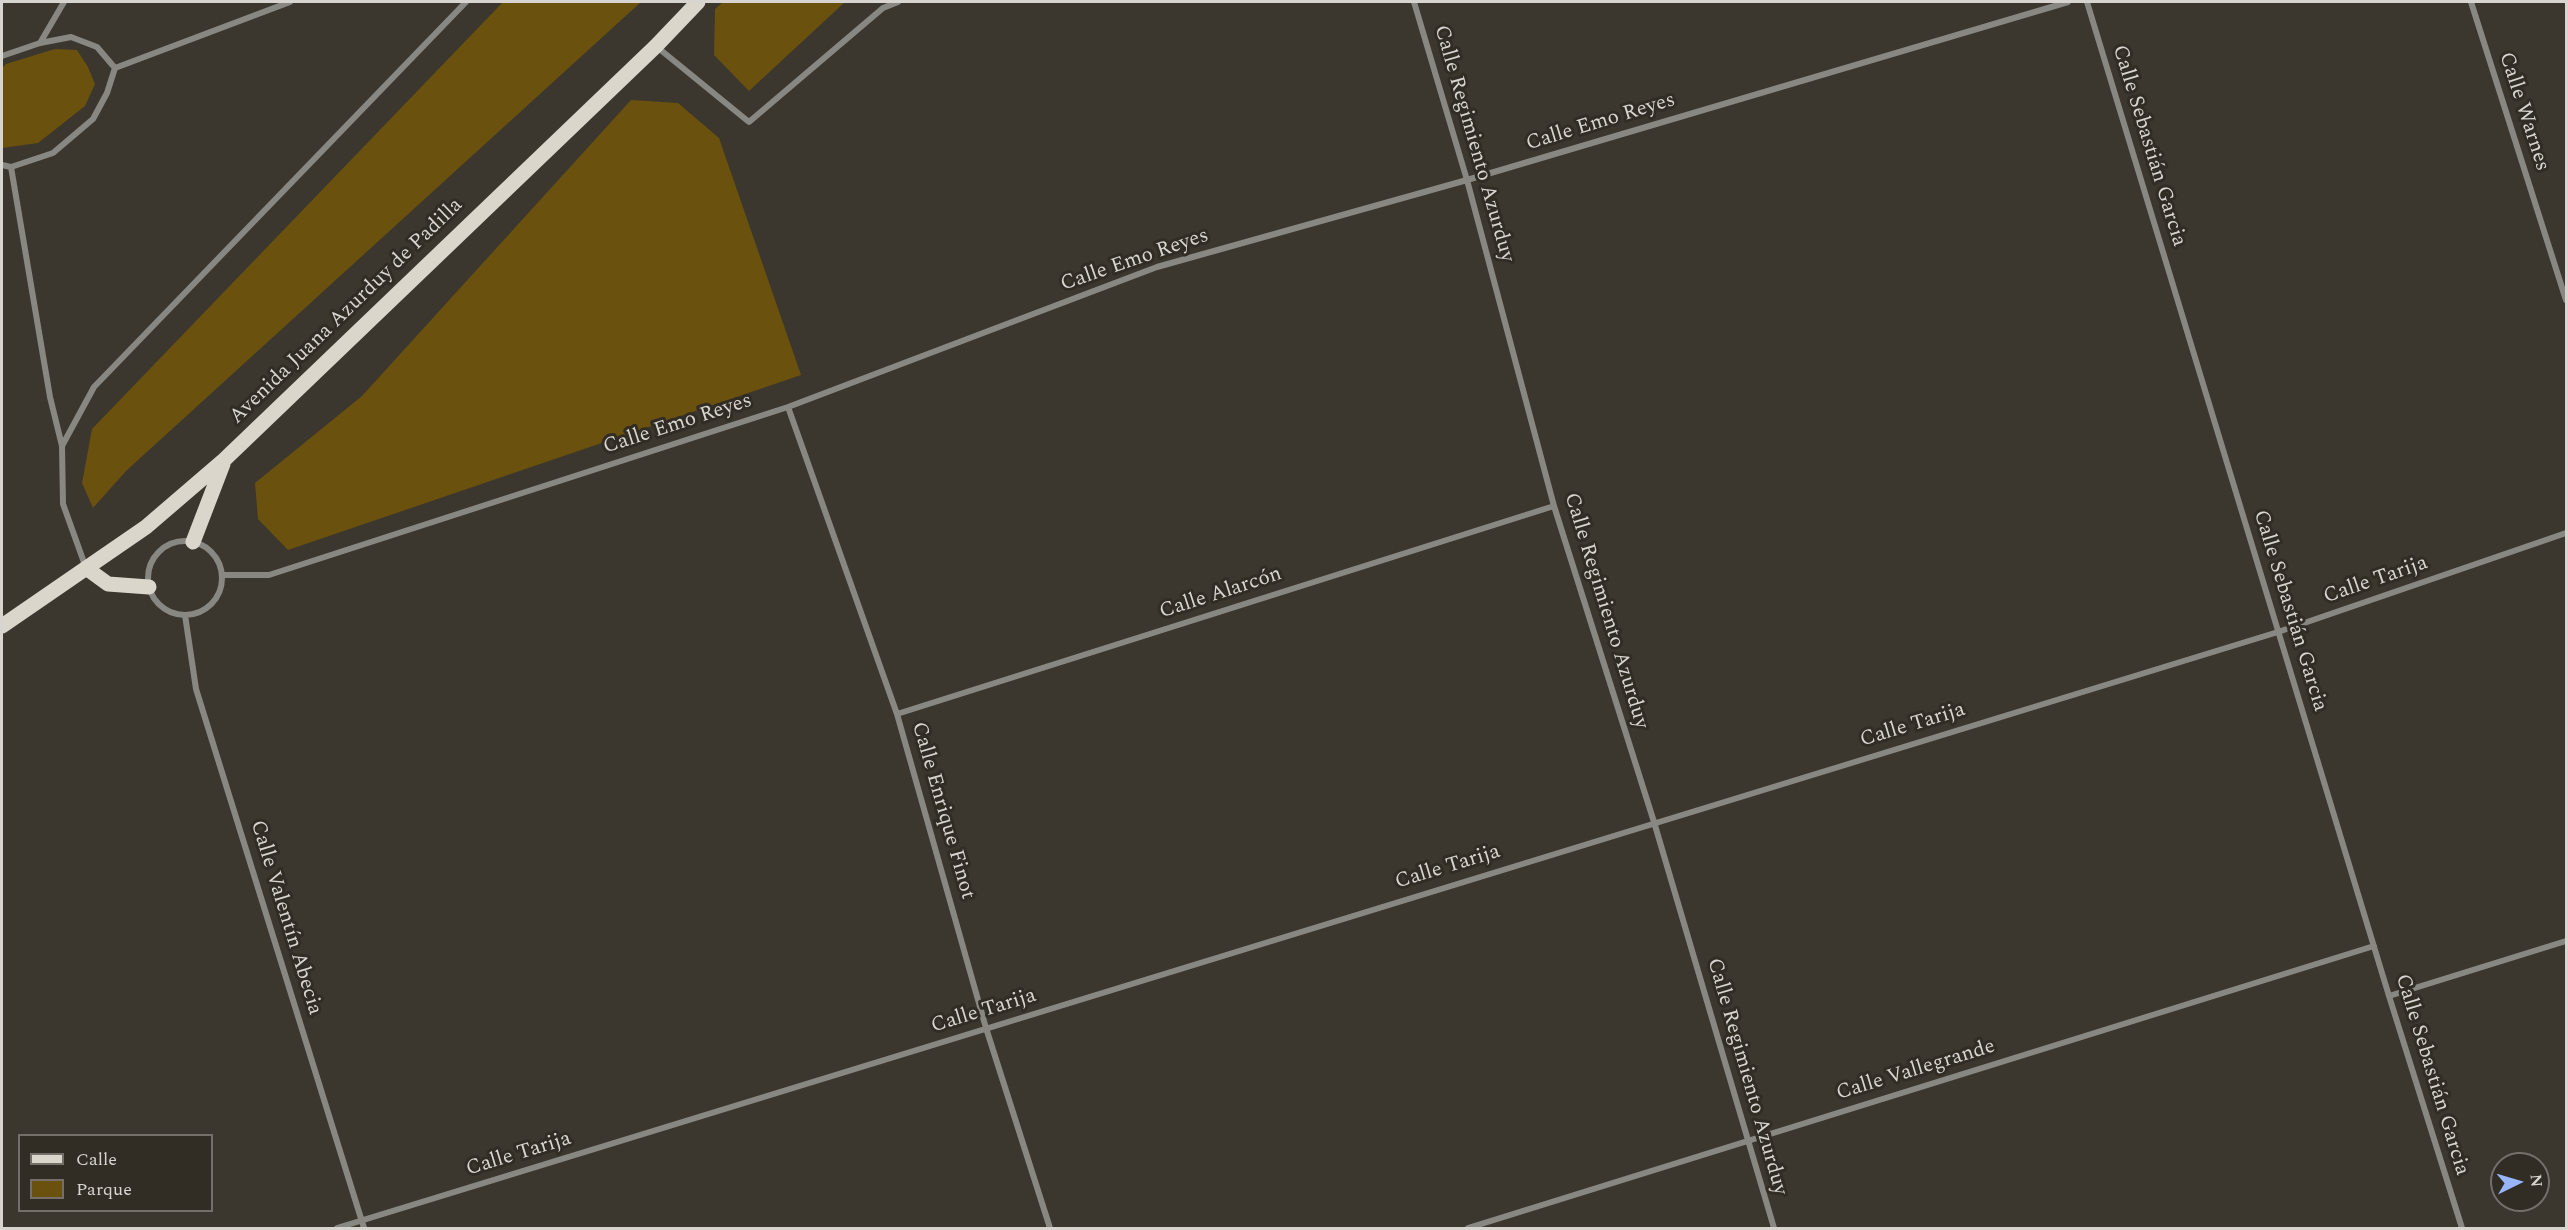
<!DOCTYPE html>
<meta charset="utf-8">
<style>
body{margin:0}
#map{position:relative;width:2568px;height:1230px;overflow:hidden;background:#3b372f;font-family:Spectral,serif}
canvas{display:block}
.frame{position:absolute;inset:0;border:3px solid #d8d5d0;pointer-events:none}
.legend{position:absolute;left:18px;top:1134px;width:195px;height:78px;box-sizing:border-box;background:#312d25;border:2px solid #747069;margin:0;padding:8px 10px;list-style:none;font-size:18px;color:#d8d5d0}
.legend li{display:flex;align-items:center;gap:12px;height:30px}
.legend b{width:30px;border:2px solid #747069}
.north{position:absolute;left:2490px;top:1152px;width:60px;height:60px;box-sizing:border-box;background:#312d25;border:2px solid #747069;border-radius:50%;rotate:85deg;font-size:16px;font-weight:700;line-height:24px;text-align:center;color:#d8d5d0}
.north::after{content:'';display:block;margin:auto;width:21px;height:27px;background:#97b6fd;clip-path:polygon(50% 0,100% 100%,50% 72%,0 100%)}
</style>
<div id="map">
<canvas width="2568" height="1230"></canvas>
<div class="frame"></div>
<ul class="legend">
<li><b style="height:8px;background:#dad6cc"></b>Calle</li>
<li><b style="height:16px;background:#6a510e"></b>Parque</li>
</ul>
<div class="north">N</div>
</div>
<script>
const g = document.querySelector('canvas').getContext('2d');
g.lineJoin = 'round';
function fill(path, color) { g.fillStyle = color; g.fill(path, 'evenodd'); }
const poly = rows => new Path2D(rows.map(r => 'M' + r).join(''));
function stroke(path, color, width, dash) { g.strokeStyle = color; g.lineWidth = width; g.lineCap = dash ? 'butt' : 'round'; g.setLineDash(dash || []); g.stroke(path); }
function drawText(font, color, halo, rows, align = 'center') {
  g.font = font + ' Spectral,serif'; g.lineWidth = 6; g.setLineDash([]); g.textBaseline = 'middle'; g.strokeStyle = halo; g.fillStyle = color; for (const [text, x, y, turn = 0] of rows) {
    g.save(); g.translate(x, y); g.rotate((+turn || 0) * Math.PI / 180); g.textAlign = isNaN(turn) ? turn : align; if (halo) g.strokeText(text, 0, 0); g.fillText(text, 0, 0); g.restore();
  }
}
fill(poly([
 [503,2,641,2,126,471,93,508,82,483,92,429],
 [723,2,845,2,749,91,714,55,715,9],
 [55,49,77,50,88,67,95,84,85,106,38,143,2,148,2,68,6,64],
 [631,100,678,103,719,138,801,375,288,550,258,519,255,483,362,396]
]), '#6a510e');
stroke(poly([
 [1414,2,1467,180,1554,506,1654,822,1774,1228],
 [2087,2,2389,996,2462,1228],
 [2471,2,2566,300],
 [40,43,64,2],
 [657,47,749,122,883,8,898,2],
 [2,56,40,43,71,37,97,47,115,68],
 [115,68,290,2],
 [2,165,11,167,53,153,93,119,107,93,115,68],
 [11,167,50,397,62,446],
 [788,407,897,714,986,1028,1050,1228],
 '148 578a37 37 0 1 1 74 0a37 37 0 1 1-74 0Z',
 [86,568,63,504,62,446,94,387,466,2],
 [222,575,269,575,788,407,1157,267,1467,180,2068,2],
 [185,615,196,689,364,1228],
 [897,714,1554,506],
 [2389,996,2566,941],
 [337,1228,2278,632,2566,533],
 [1468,1228,2374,946]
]), '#898782', 6);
stroke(poly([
 [193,542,223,464],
 [86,568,108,584,149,587],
 [2,626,146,527,224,460,656,46,698,2]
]), '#dad6cc', 15);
drawText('21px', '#d8d5d0', '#312d25', [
 ["Calle Warnes",2523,112,72],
 ["Calle Emo Reyes",1601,123,-17],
 ["Calle Regimiento Azurduy",1473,144,74],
 ["Calle Sebastián Garcia",2148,146,73],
 ["Calle Emo Reyes",1135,261,-19],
 ["Avenida Juana Azurduy de Padilla",347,312,-44],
 ["Calle Emo Reyes",678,425,-18],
 ["Calle Tarija",2376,581,-19],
 ["Calle Alarcón",1221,594,-18],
 ["Calle Regimiento Azurduy",1605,611,73],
 ["Calle Sebastián Garcia",2289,611,73],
 ["Calle Tarija",1913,726,-17],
 ["Calle Enrique Finot",942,811,74],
 ["Calle Tarija",1448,868,-17],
 ["Calle Valentín Abecia",285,918,73],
 ["Calle Tarija",984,1012,-17],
 ["Calle Vallegrande",1916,1071,-17],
 ["Calle Sebastián Garcia",2431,1075,73],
 ["Calle Regimiento Azurduy",1746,1077,74],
 ["Calle Tarija",519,1155,-17]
]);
</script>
